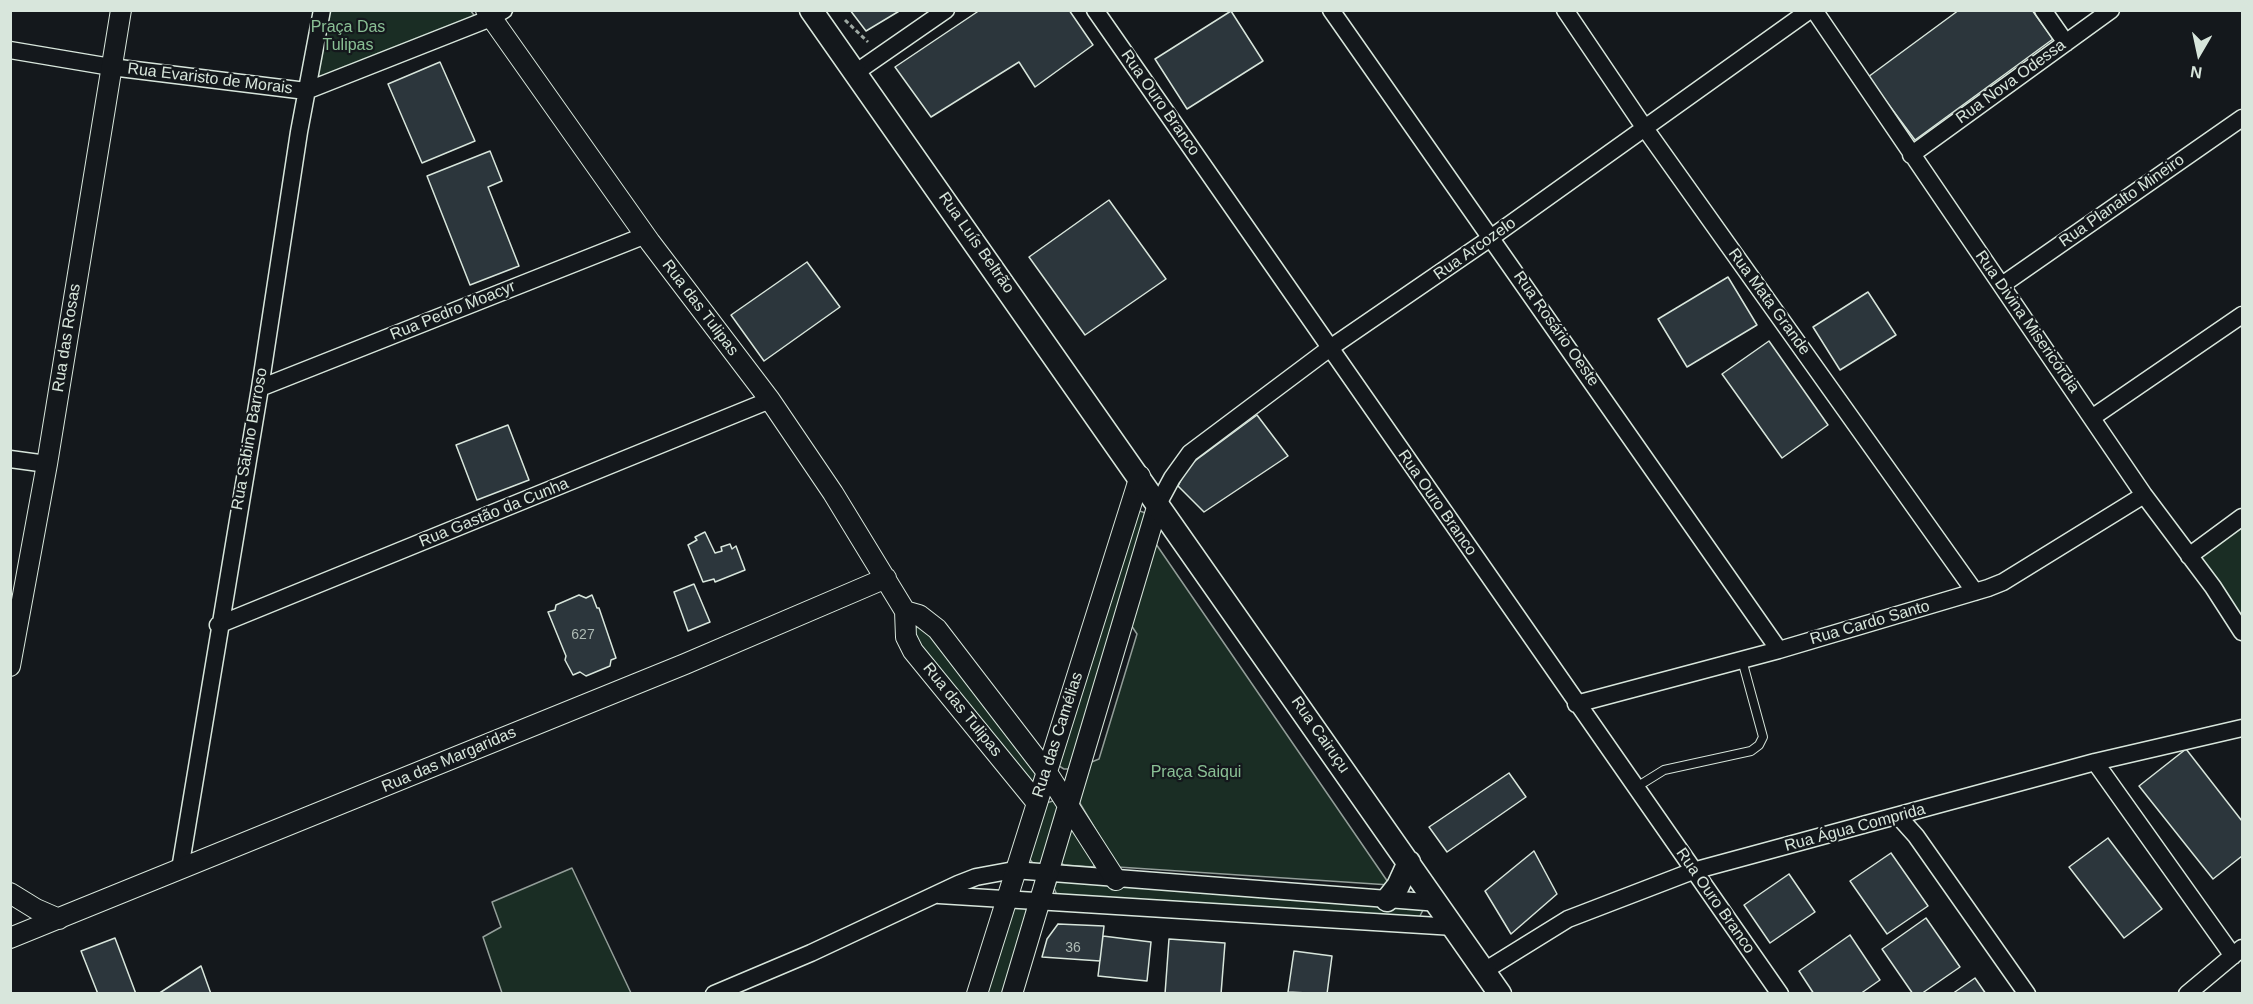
<!DOCTYPE html>
<meta charset="utf-8">
<style>
body{margin:0}
#map{position:relative;width:2253px;height:1004px;overflow:hidden;background:#14181c;font-family:Arial,sans-serif}
canvas{display:block}
.frame{position:absolute;inset:0;border:12px solid #d8e6dc;pointer-events:none}
.north{position:absolute;left:2169px;top:24px;width:60px;height:60px;-webkit-text-stroke:4px #14181c;paint-order:stroke;rotate:189deg;font-size:16px;font-weight:700;line-height:24px;text-align:center;color:#d8e6dc}
.north::after{content:'';display:block;margin:auto;width:21px;height:27px;background:#d8e6dc;clip-path:polygon(50% 0,100% 100%,50% 72%,0 100%)}
</style>
<div id="map">
<canvas width="2253" height="1004"></canvas>
<div class="frame"></div>
<div class="north">N</div>
</div>
<script>
const g = document.querySelector('canvas').getContext('2d');
g.lineJoin = 'round';
function fill(path, color) { g.fillStyle = color; g.fill(path, 'evenodd'); }
const poly = rows => new Path2D(rows.map(r => 'M' + r).join(''));
function stroke(path, color, width, dash) { g.strokeStyle = color; g.lineWidth = width; g.lineCap = dash ? 'butt' : 'round'; g.setLineDash(dash || []); g.stroke(path); }
function drawText(font, color, halo, rows, align = 'center') {
  g.font = font + ' Arial,sans-serif'; g.lineWidth = 4.5; g.setLineDash([]); g.textBaseline = 'middle'; g.strokeStyle = halo; g.fillStyle = color; for (const [text, x, y, turn = 0] of rows) {
    g.save(); g.translate(x, y); g.rotate((+turn || 0) * Math.PI / 180); g.textAlign = isNaN(turn) ? turn : align; if (halo) g.strokeText(text, 0, 0); g.fillText(text, 0, 0); g.restore();
  }
}
const green = poly([
 [328,11,471,11,476,18,314,79,328,11],
 [1137,510,1148,514,1069,769,1064,769,1059,766,1137,510],
 [2242,520,2242,628,2189,559,2242,520],
 [1156,544,1390,885,1118,867,1078,800,1089,763,1099,759,1137,634,1131,625,1156,544],
 [922,624,1037,769,1032,787,913,638,916,627,922,624],
 [1053,801,1059,806,1043,863,1034,865,1029,858,1046,803,1053,801],
 [1069,822,1096,862,1093,867,1064,865,1059,862,1069,822],
 [572,868,631,993,502,993,483,937,501,927,492,902,572,868],
 [1057,881,1423,910,1419,918,1057,895,1054,888,1057,881],
 [1010,907,1025,908,1027,911,1004,993,984,994,1010,907]
]);
fill(green, '#1a2d24');
stroke(green, '#939e99', 1.5);
const building = poly([
 [850,10,901,10,866,31,850,10],
 [980,10,1069,10,1093,45,1035,87,1019,62,931,117,895,67,980,10],
 [1959,10,2032,10,2053,39,1915,140,1868,77,1959,10],
 [1231,11,1263,61,1187,109,1155,59,1231,11],
 [440,62,475,141,422,163,388,84,440,62],
 [490,151,502,181,488,187,519,266,470,285,427,176,490,151],
 [1109,200,1166,279,1085,335,1029,257,1109,200],
 [807,262,840,307,764,361,731,315,807,262],
 [1728,277,1757,325,1687,367,1658,319,1728,277],
 [1868,292,1896,335,1840,370,1813,327,1868,292],
 [1769,341,1828,425,1782,458,1722,374,1769,341],
 [1257,415,1288,456,1204,512,1178,486,1188,466,1257,415],
 [508,425,529,480,477,500,456,445,508,425],
 [705,532,715,553,722,551,721,547,730,544,732,549,736,546,745,570,715,582,714,579,703,582,688,545,697,540,695,537,705,532],
 [694,584,710,622,688,631,674,592,694,584],
 [579,595,586,598,592,595,597,608,599,608,616,658,611,660,610,666,586,676,580,672,573,675,565,660,566,656,548,612,555,610,556,605,579,595],
 [2186,749,2242,821,2242,856,2213,879,2139,786,2186,749],
 [1509,773,1526,797,1447,852,1429,827,1509,773],
 [2108,838,2162,909,2124,938,2069,867,2108,838],
 [1534,851,1557,894,1511,934,1485,891,1534,851],
 [1891,853,1928,906,1887,934,1850,881,1891,853],
 [1789,874,1815,912,1770,943,1744,905,1789,874],
 [1926,918,1960,967,1921,994,1913,994,1882,949,1926,918],
 [1058,924,1104,926,1100,961,1042,957,1047,939,1058,924],
 [1850,935,1880,980,1860,994,1814,994,1799,971,1850,935],
 [1103,936,1151,942,1147,981,1098,976,1103,936],
 [115,938,136,994,98,994,81,951,115,938],
 [1169,939,1225,943,1221,994,1165,994,1169,939],
 [1294,951,1332,956,1327,994,1288,992,1294,951],
 [201,966,211,994,158,994,201,966],
 [1975,978,1986,994,1952,994,1975,978]
]);
fill(building, '#2c363c');
stroke(building, '#d8e6dc', 1.5);
const service = poly([
 [1635,788,1664,770,1751,751,1759,745,1763,737,1742,660]
]);
const minor = poly([
 [1095,10,1780,994],
 [1331,10,1779,650],
 [1565,10,1644,127,1975,592],
 [1814,10,2144,495,2213,587,2242,632],
 [2043,10,2066,43],
 [10,50,111,67,306,91,491,18,504,10],
 [855,73,946,10],
 [1911,155,2111,10],
 [2002,285,2242,118],
 [260,388,646,235],
 [2093,417,2242,315],
 [10,459,47,464],
 [1158,504,1172,478,1190,453,1330,348,1492,237,1810,10],
 [2189,556,2242,517],
 [218,625,770,400],
 [1576,704,1779,650,1988,588,2003,582,2144,495],
 [2095,762,2233,956],
 [1899,817,1916,836,2027,994],
 [180,869,260,388,299,132,322,10],
 [939,895,1454,927],
 [1484,971,1568,919,1693,871,2095,762,2242,728],
 [714,994,811,953,958,884,976,877,1014,870,1439,903],
 [2187,994,2242,948]
]);
const tertiary = poly([
 [486,10,650,242,770,400,833,493,905,611,906,637,913,651,1037,803],
 [905,611,919,615,937,629,1046,771,1116,880],
 [10,666,47,464,121,10],
 [10,893,36,909,59,919],
 [10,938,685,664,886,578],
 [977,994,1140,476],
 [1012,994,1158,504]
]);
const secondary = poly([
 [811,10,1500,994],
 [1387,900,1398,886,1409,862]
]);
stroke(service, '#d8e6dc', 10);
stroke(minor, '#d8e6dc', 19);
stroke(tertiary, '#d8e6dc', 22);
stroke(secondary, '#d8e6dc', 25);
stroke(poly([
 [845,20,868,42]
]), '#9da8a2', 3, [4.5, 3]);
stroke(service, '#14181c', 8);
stroke(minor, '#14181c', 16);
stroke(tertiary, '#14181c', 20);
stroke(secondary, '#14181c', 22);
drawText('14px', '#adbab4', null, [
 ["627",583,635],
 ["36",1073,948]
]);
drawText('16px', '#8ac095', '#14181c', [
 ["Praça Das",348,28],
 ["Tulipas",348,46],
 ["Praça Saiqui",1196,773]
]);
drawText('16px', '#d8e6dc', '#14181c', [
 ["Rua Evaristo de Morais",210,79,7],
 ["Rua Nova Odessa",2011,82,-36],
 ["Rua Ouro Branco",1160,103,55],
 ["Rua Planalto Mineiro",2122,201,-35],
 ["Rua Luís Beltrão",976,243,55],
 ["Rua Arcozelo",1475,249,-35],
 ["Rua Mata Grande",1769,302,54],
 ["Rua das Tulipas",700,308,53],
 ["Rua Pedro Moacyr",453,311,-22],
 ["Rua Divina Misericórdia",2027,322,55],
 ["Rua Rosário Oeste",1556,329,55],
 ["Rua das Rosas",67,338,-81],
 ["Rua Sabino Barroso",250,439,-80],
 ["Rua Ouro Branco",1437,503,55],
 ["Rua Gastão da Cunha",494,513,-22],
 ["Rua Cardo Santo",1870,623,-16],
 ["Rua das Tulipas",962,710,51],
 ["Rua das Camélias",1058,735,-72],
 ["Rua Cairuçu",1320,735,55],
 ["Rua das Margaridas",449,760,-23],
 ["Rua Água Comprida",1855,828,-15],
 ["Rua Ouro Branco",1715,901,55]
]);
</script>
